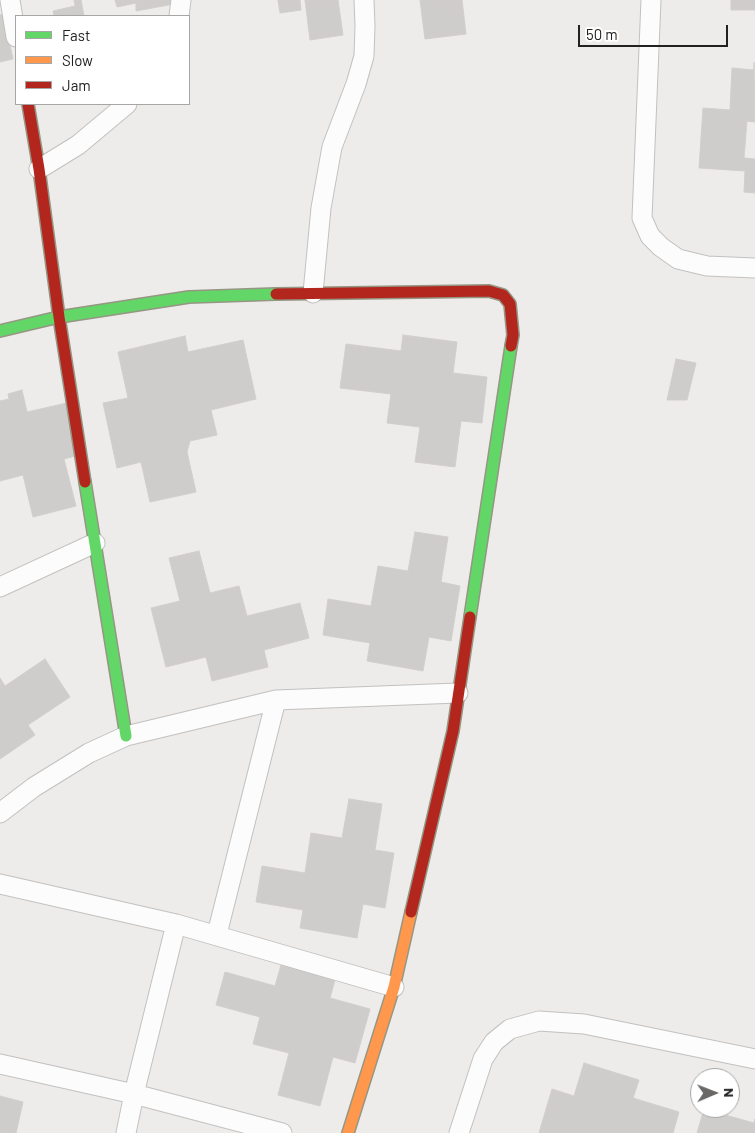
<!DOCTYPE html>
<style>
body{margin:0}
#map{position:relative;width:755px;height:1133px;overflow:hidden;background:#eeecea;font-family:Barlow,sans-serif}
canvas{display:block}
.legend{position:absolute;left:15px;top:15px;width:175px;height:90px;box-sizing:border-box;background:#fff;border:1px solid #a6a6a6;margin:0;padding:6px 9px;list-style:none;font-size:15px;color:#212121}
.legend li{display:flex;align-items:center;gap:10px;height:25px}
.legend b{width:25px;border:1px solid #a6a6a6}
.north{position:absolute;left:690px;top:1068px;width:50px;height:50px;box-sizing:border-box;background:#fff;border:1px solid #a6a6a6;border-radius:50%;rotate:89deg;font-size:14px;font-weight:700;line-height:20px;text-align:center;color:#212121}
.north::after{content:'';display:block;margin:auto;width:18px;height:22px;background:#696867;clip-path:polygon(50% 0,100% 100%,50% 72%,0 100%)}
.scale{position:absolute;left:578px;top:25px;width:150px;height:22px;box-sizing:border-box;border:2px solid #212121;border-top:0;padding-left:6px;font-size:15px;line-height:18px;white-space:nowrap;color:#212121;-webkit-text-stroke:4px #fff;paint-order:stroke}
</style>
<div id="map">
<canvas width="755" height="1133"></canvas>
<ul class="legend">
<li><b style="height:6px;background:#63d668"></b>Fast</li>
<li><b style="height:6px;background:#ff974d"></b>Slow</li>
<li><b style="height:6px;background:#b3261e"></b>Jam</li>
</ul>
<div class="north">N</div>
<div class="scale">50 m</div>
</div>
<script>
const g = document.querySelector('canvas').getContext('2d');
g.lineJoin = 'round';
function fill(path, color) { g.fillStyle = color; g.fill(path, 'evenodd'); }
const poly = rows => new Path2D(rows.map(r => 'M' + r).join(''));
function stroke(path, color, width, dash) { g.strokeStyle = color; g.lineWidth = width; g.lineCap = dash ? 'butt' : 'round'; g.setLineDash(dash || []); g.stroke(path); }
const building = poly([
 [74,0,81,0,84,16,54,16,53,11,75,6,74,0],
 [115,0,173,0,174,4,136,11,136,3,117,7,115,0],
 [278,0,300,0,301,10,280,13,278,0],
 [305,0,338,0,343,35,310,40,305,0],
 [420,0,462,0,466,34,425,39,420,0],
 [731,0,755,0,755,10,731,10,731,0],
 [3,14,13,59,0,62,0,15,3,14],
 [754,63,755,122,747,121,744,158,755,159,755,193,744,192,745,171,699,168,703,108,730,110,732,68,754,70,754,63],
 [403,335,457,342,453,373,487,377,482,423,461,421,455,467,415,462,420,427,387,423,391,394,340,388,346,344,401,351,403,335],
 [185,336,188,352,243,340,256,399,211,410,217,435,190,441,187,452,196,492,150,502,141,462,117,468,103,403,128,398,118,352,185,336],
 [676,359,696,363,687,400,667,400,676,359],
 [22,390,27,412,67,403,79,455,64,459,76,506,33,517,23,475,0,481,0,401,9,399,8,394,22,390],
 [415,532,448,537,441,582,460,586,451,641,429,637,423,671,367,661,370,643,323,635,328,599,371,606,378,566,408,571,415,532],
 [199,551,210,593,239,586,247,616,300,603,309,638,264,650,268,667,212,681,206,657,166,667,151,608,180,601,169,558,199,551],
 [45,659,70,697,28,725,35,735,0,759,0,678,5,686,45,659],
 [349,799,382,804,375,850,394,853,385,908,363,904,357,938,300,928,303,910,256,902,262,866,305,873,311,833,342,838,349,799],
 [281,965,335,980,330,998,370,1009,355,1063,333,1057,320,1106,278,1095,289,1053,253,1044,260,1017,216,1005,225,972,275,986,281,965],
 [584,1063,639,1080,633,1098,679,1112,673,1133,539,1133,552,1089,574,1096,584,1063],
 [0,1096,23,1102,16,1133,0,1133,0,1096],
 [704,1109,754,1123,755,1119,755,1133,697,1133,704,1109]
]);
fill(building, '#cfcdcb');
stroke(building, '#d1cecc', 1);
const street = poly([
 [10,0,16,37],
 [651,0,642,218,650,236,661,247,678,259,707,266,755,268],
 [179,16,181,0],
 [39,169,78,145,127,104],
 [313,293,321,208,332,147,356,84,364,56,365,26,364,0],
 [0,587,95,543],
 [0,813,34,787,89,753,126,736,276,700,458,693],
 [0,884,176,924,394,987],
 [217,934,276,700],
 [0,1064,134,1094,282,1133],
 [126,1133,134,1094,176,924],
 [459,1133,483,1059,494,1042,510,1029,539,1021,584,1024,755,1059]
]);
const fast = poly([
 [0,331,59,317,189,297,276,294],
 [85,482,126,736],
 [470,617,511,346]
]);
const slow = poly([
 [348,1133,394,987,411,912]
]);
const jam = poly([
 [28,104,39,169,59,317,85,482],
 [276,294,489,291,503,295,510,304,513,335,511,346],
 [411,912,453,731,470,617]
]);
stroke(street, '#c2c1c0', 21);
stroke(fast, '#959684', 14);
stroke(slow, '#959684', 14);
stroke(jam, '#959684', 14);
stroke(street, '#fcfcfc', 19);
stroke(fast, '#63d668', 11);
stroke(slow, '#ff974d', 11);
stroke(jam, '#b3261e', 11);
</script>
